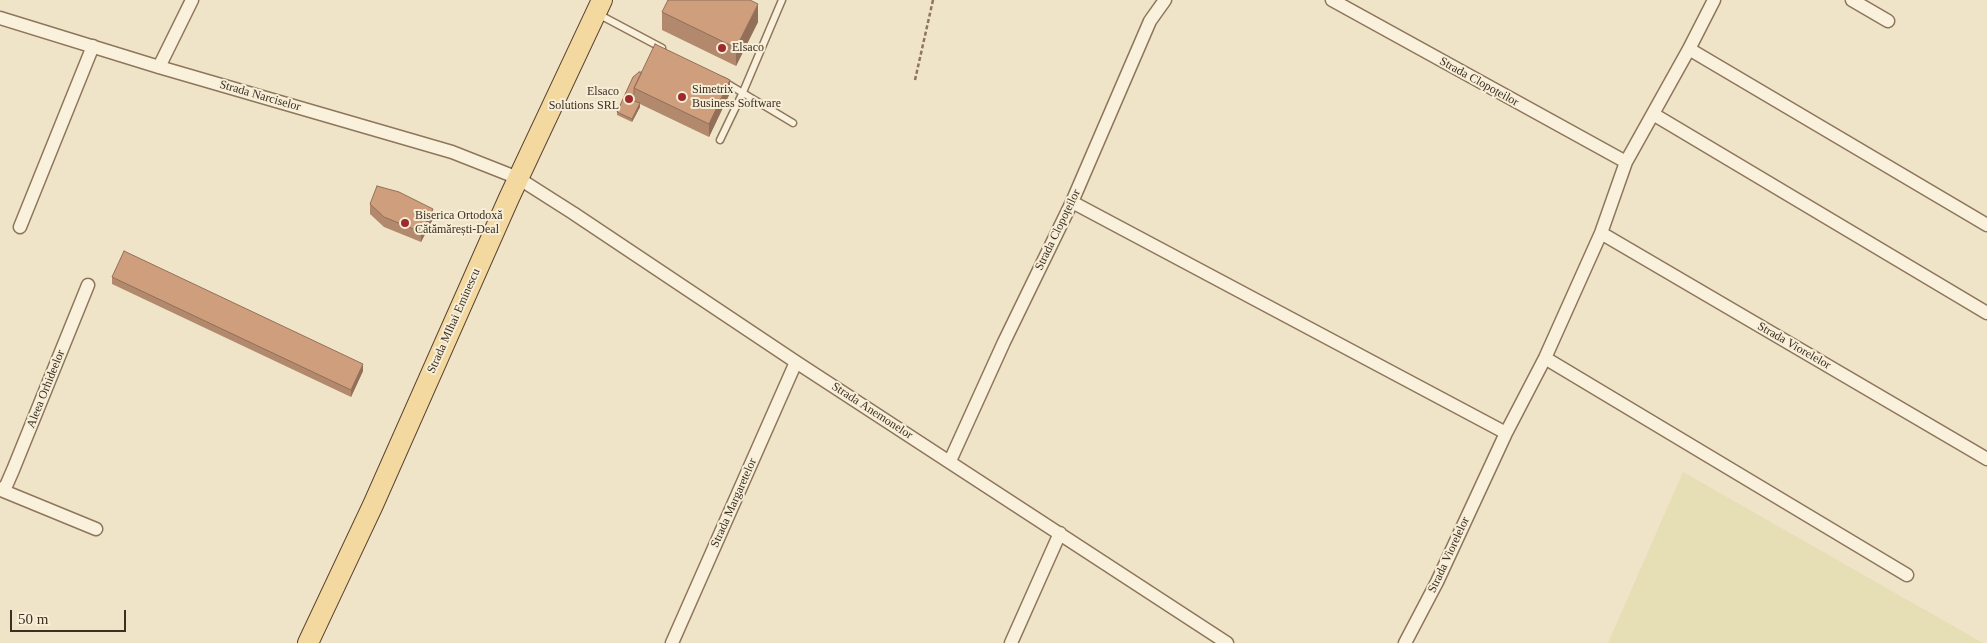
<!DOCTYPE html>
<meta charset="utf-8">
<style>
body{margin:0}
#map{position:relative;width:1987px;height:643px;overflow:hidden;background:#f0e4c8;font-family:Georgia,serif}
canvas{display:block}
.scale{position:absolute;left:10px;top:610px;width:116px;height:22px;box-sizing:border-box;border:2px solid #3d2e20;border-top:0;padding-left:6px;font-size:15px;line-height:18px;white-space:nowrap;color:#3d2e20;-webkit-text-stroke:4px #f7eed8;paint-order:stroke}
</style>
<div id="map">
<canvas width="1987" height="643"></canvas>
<div class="scale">50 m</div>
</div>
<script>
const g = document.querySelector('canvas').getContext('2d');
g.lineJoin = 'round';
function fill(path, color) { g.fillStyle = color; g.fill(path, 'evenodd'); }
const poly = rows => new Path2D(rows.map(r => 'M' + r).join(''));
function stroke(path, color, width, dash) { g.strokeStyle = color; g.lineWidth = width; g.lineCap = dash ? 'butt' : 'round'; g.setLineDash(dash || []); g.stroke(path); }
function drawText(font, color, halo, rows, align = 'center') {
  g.font = font + ' Georgia,serif'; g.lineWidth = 4; g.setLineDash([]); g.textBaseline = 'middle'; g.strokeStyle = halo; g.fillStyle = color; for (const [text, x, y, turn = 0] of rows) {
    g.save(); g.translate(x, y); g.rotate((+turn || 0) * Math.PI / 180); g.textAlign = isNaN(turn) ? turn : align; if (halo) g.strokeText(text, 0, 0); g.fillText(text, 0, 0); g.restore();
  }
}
fill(poly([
 [1683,472,1983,643,1608,643]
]), '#e6deb5');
const lane = poly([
 [598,14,662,48],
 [723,81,793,123],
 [720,140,743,92,782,0]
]);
const street = poly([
 [1332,0,1626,162],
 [1852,0,1888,21],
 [0,18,159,67,452,152,518,178,573,213,796,362,1227,643],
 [1689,49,1987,225],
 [159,67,192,0],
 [1653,114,1987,313],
 [1072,202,1506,433],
 [20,227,93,46],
 [1601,233,1987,459],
 [1545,358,1907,575],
 [950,461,1004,342,1072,202,1150,21,1165,0],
 [0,490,6,486,13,470,88,285],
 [1,490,96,529],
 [672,643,796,362],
 [1011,643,1060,533],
 [1405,643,1437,582,1506,433,1545,358,1601,233,1626,162,1689,49,1714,0]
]);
const primary = poly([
 [308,643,373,505,509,198,602,0]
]);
stroke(lane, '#8d765c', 9);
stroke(street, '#8d765c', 15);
stroke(primary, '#5b4430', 22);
stroke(poly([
 [915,80,933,0]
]), '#8d765c', 2.5, [4, 2.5]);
stroke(lane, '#faf1dc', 6);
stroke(street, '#faf1dc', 12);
stroke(primary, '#f3d9a0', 20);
fill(poly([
 [662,12,758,22,736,66,662,30],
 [633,77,730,93,709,137,640,104,640,107,632,122,617,115,617,112],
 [370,204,433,219,421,242,384,227,370,214],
 [112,277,363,371,351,397,112,284]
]), '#b2896c');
fill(poly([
 [758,4,758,22,736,66,736,48],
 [730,80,730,93,709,137,709,124],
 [640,103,640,107,632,122,632,119],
 [433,209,433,219,421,242,421,232],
 [363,364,363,371,351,397,351,390]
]), '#916f58');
const building = poly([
 [668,0,750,0,758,4,736,48,662,12,668,0],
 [655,44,730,80,709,124,634,88,655,44],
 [639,72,642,72,634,88,634,93,631,100,640,103,632,119,617,112,633,77,639,72],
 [377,186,399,192,433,209,421,232,384,217,370,204,377,186],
 [124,251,363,364,351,390,112,277,124,251]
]);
fill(building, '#cf9f7d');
stroke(building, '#916f58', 1);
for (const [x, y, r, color] of [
 [722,48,5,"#9e2a2b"],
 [682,97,5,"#9e2a2b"],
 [629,99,5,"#9e2a2b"],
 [405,223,5,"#9e2a2b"]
]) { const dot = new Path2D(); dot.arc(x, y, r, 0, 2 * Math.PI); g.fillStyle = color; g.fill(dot); stroke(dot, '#f7eed8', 2); }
drawText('12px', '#3d2e20', '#f7eed8', [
 ["Elsaco",732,48],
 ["Simetrix",692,90],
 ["Business Software",692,104],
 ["Elsaco",619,92,"right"],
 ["Solutions SRL",619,106,"right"],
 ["Biserica Ortodoxă",415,216],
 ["Cătămărești-Deal",415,230]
], 'left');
drawText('12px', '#3d2e20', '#f7eed8', [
 ["Strada Clopoțeilor",1479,82,29],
 ["Strada Narciselor",260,96,16],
 ["Strada Clopoțeilor",1058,230,-64],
 ["Strada MIhai Eminescu",454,321,-66],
 ["Strada Viorelelor",1794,346,30],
 ["Aleea Orhideelor",46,389,-68],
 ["Strada Anemonelor",872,411,33],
 ["Strada Margaretelor",734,503,-66],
 ["Strada Viorelelor",1449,555,-65]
]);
</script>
